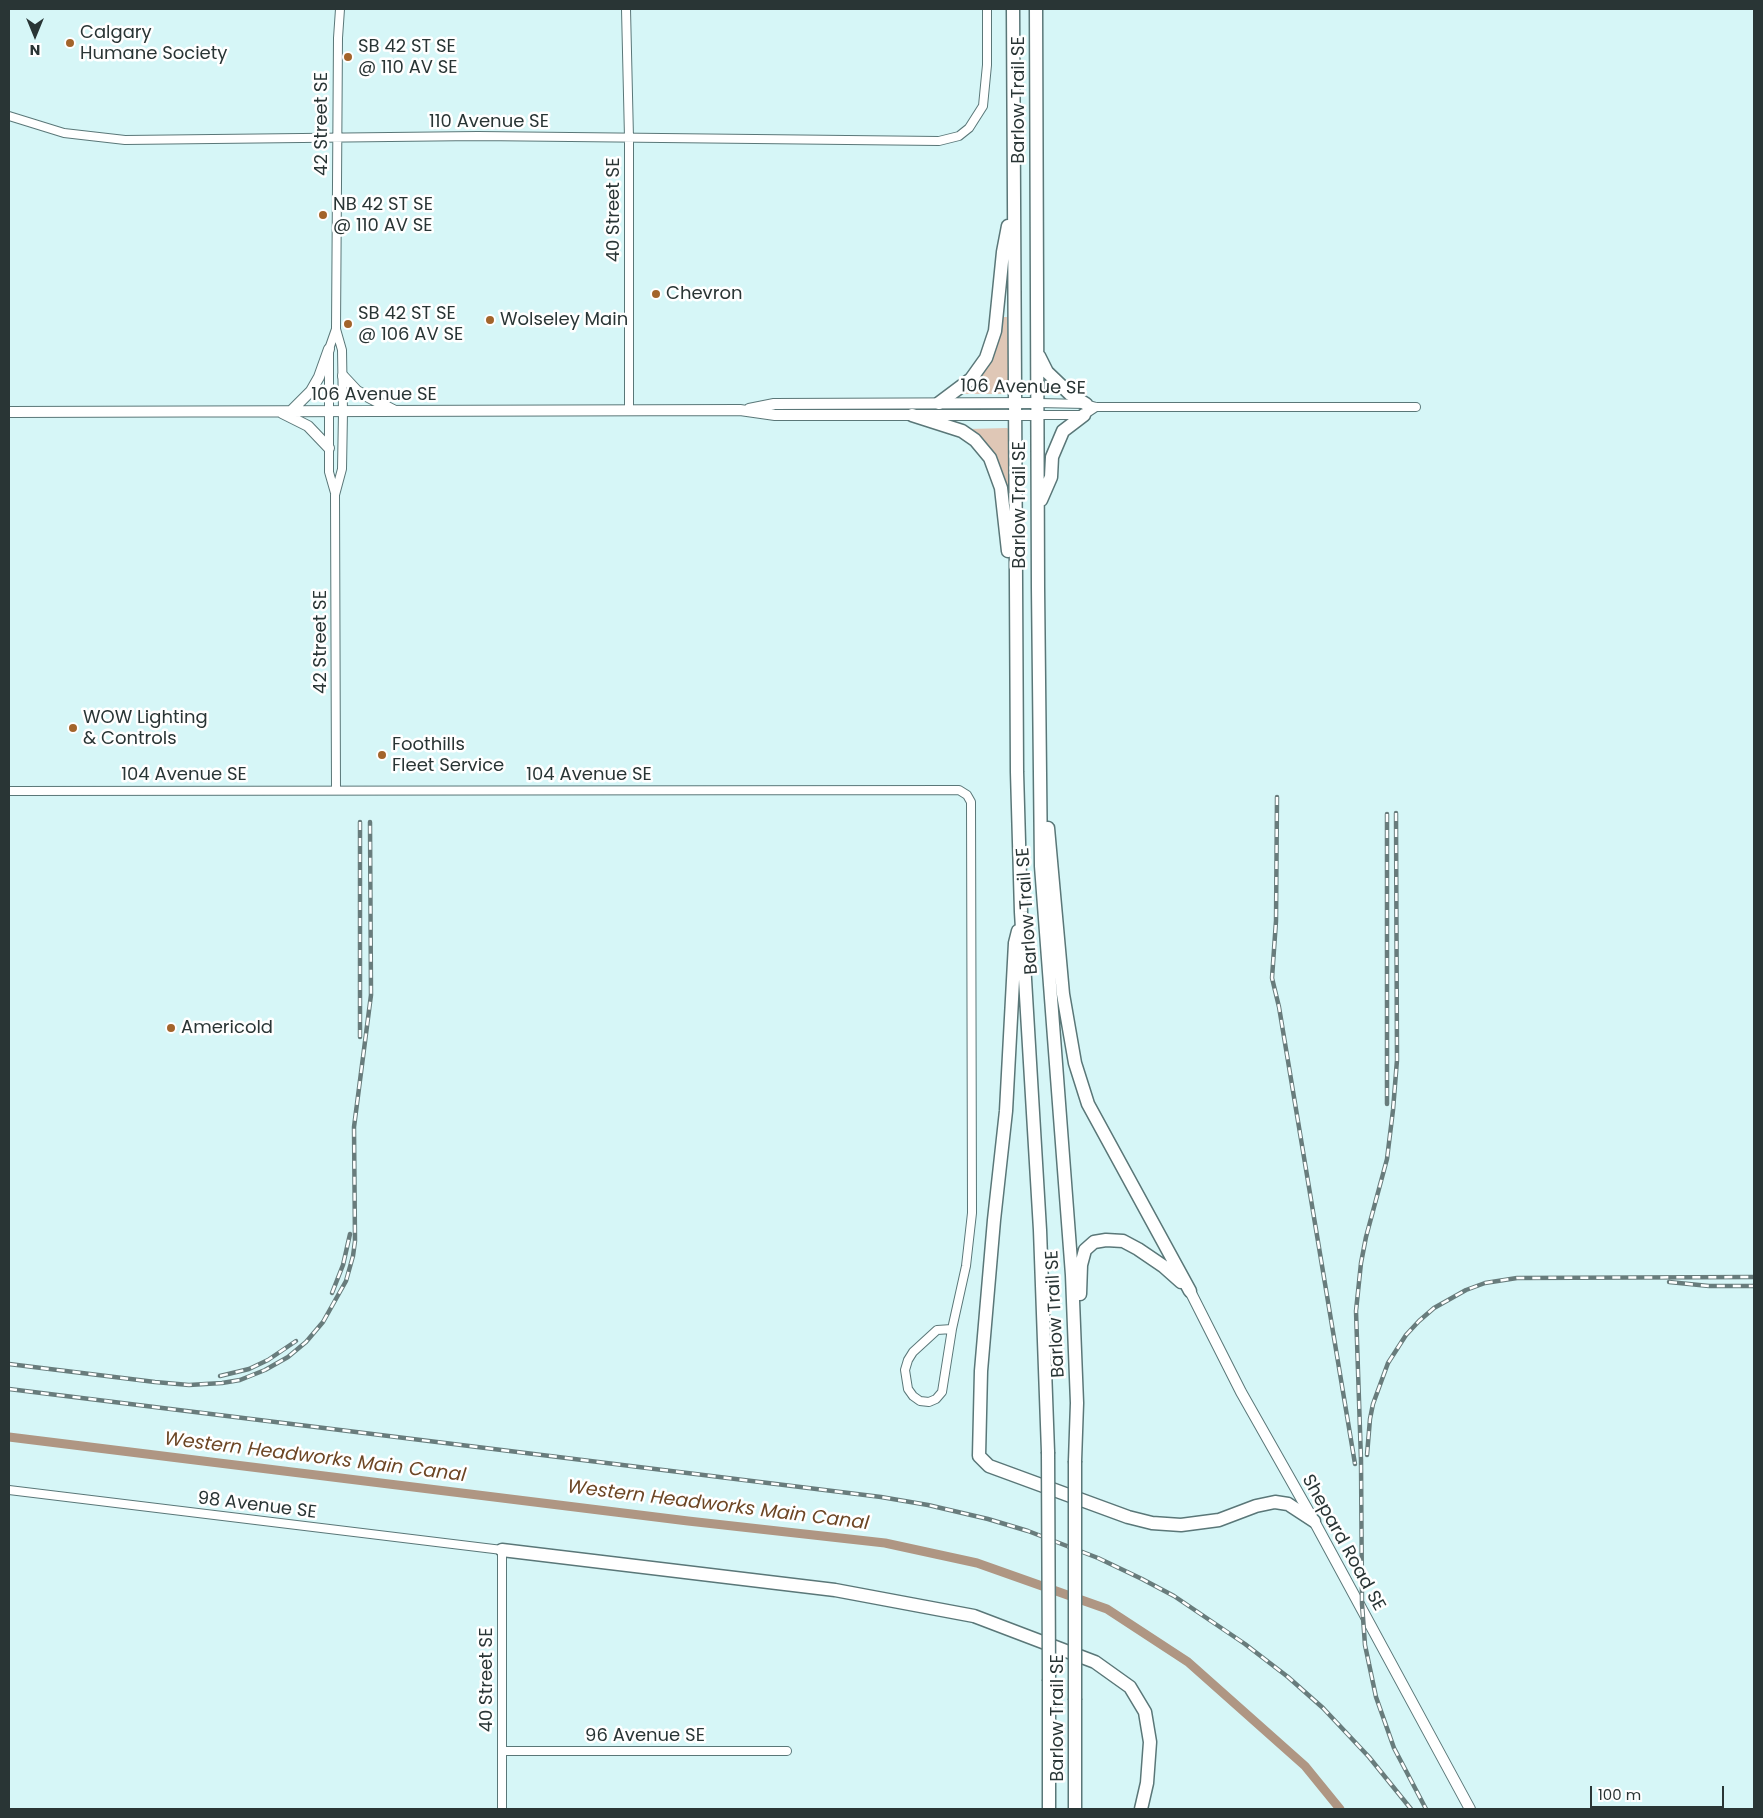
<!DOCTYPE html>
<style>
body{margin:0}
#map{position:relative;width:1763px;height:1818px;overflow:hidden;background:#d6f6f7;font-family:Poppins,sans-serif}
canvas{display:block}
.frame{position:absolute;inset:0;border:10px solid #293535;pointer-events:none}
.north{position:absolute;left:10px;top:10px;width:50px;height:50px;-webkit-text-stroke:4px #fff;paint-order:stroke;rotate:180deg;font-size:14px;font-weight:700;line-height:20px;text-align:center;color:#293535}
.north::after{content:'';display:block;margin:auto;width:18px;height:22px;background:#293535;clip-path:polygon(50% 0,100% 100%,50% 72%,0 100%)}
.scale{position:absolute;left:1590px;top:1786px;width:134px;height:22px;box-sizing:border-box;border:2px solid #293535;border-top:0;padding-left:6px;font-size:15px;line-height:18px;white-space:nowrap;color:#293535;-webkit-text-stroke:4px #fff;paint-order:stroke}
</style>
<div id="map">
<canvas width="1763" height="1818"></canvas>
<div class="frame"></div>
<div class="north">N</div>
<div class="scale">100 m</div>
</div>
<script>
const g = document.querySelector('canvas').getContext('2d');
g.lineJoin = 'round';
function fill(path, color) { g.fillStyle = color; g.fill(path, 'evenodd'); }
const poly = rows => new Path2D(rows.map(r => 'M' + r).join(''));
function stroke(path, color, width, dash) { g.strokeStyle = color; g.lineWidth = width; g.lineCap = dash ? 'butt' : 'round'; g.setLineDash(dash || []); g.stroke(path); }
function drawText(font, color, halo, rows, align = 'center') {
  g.font = font + ' Poppins,sans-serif'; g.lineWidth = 5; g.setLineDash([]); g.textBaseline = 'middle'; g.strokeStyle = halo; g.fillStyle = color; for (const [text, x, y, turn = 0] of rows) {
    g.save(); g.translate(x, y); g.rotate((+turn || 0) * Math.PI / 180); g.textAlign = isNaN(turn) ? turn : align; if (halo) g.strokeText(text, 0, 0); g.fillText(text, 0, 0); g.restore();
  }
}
fill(poly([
 [1003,317,1007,317,1010,390,1004,394,964,394,963,391,994,354,998,342],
 [1007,428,1010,430,1011,487,1007,487,1003,473,993,451,983,440,967,429]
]), '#dfc7b6');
stroke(poly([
 [9,1437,688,1521,885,1543,977,1563,1107,1609,1188,1662,1305,1766,1340,1809]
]), '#af9683', 9);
const minor = poly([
 [626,9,629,138,629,410],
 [9,116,64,133,125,140,478,136,939,141,959,136,969,128,983,106,987,65,987,9],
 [1038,403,1086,404,1096,407,1416,407],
 [1038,415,1084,415,1096,407],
 [335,493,329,472,329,349,336,329],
 [336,790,335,495,342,469,343,412,342,350,336,329,338,38,340,9],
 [9,791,959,790,967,795,971,802,972,1213,966,1266,952,1329,942,1392,936,1399,929,1402,920,1401,913,1396,908,1389,905,1370,908,1360,913,1352,937,1330,952,1329],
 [9,1490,502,1550,502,1809],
 [502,1751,787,1751]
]);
const tertiary = poly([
 [343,376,357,391,395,411],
 [749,409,774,404,1038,403],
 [291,411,311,391,319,377,329,349],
 [9,412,740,410,775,415,1038,415],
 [282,413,308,426,329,448],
 [1190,1291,1241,1392,1314,1521,1470,1809]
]);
const primary = poly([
 [1013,9,1017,772,1021,912,1040,1230,1048,1452],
 [1036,9,1038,588,1041,866,1072,1275,1077,1403,1075,1461],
 [1039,356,1047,372,1070,394,1086,404],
 [939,403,971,379,986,358,995,331,1003,252,1008,226],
 [912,415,962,431,975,440,990,458,1001,488,1008,551],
 [1041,500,1051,477,1052,457,1063,431,1084,415],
 [1048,828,1063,994,1075,1063,1088,1104,1190,1291],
 [1018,931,1015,943,1006,1111,994,1220,981,1371,979,1456,989,1466,1128,1517,1152,1523,1181,1525,1219,1520,1256,1506,1275,1502,1288,1504,1314,1521],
 [1080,1294,1081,1265,1085,1250,1094,1242,1106,1240,1123,1241,1138,1249,1163,1266,1181,1282],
 [502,1550,835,1590,974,1616,1095,1662,1130,1687,1145,1712,1150,1742,1147,1783,1141,1809],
 [1049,1681,1049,1809],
 [1075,1700,1075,1809]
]);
stroke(minor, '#5a7778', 10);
stroke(tertiary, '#5a7778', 12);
stroke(primary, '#5a7778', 15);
stroke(minor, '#fff', 8);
stroke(tertiary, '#fff', 10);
stroke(primary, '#fff', 12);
const rail = poly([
 [1277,797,1276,921,1272,978,1279,1007,1355,1464],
 [1396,813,1397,1060,1393,1110,1387,1159,1366,1237,1361,1263,1356,1311,1361,1460,1362,1604,1365,1645,1376,1697,1394,1748,1426,1809],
 [1387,814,1387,981],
 [360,822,360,1037],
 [1387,976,1387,1104],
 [1669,1282,1709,1286,1754,1286],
 [332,1293,343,1265,350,1234],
 [9,1364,155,1382,189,1385,222,1383,240,1380,265,1370,288,1357,306,1342,323,1322,346,1281,353,1256,355,1241,354,1127,371,995,370,822],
 [220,1376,249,1369,268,1360,296,1341],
 [9,1389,881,1497,928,1505,988,1519,1028,1531,1098,1558,1142,1579,1174,1596,1245,1644,1288,1677,1323,1708,1369,1757,1411,1809],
 [1367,1455,1370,1419,1373,1404,1388,1363,1406,1335,1419,1321,1434,1308,1466,1290,1485,1283,1517,1278,1754,1277]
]);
stroke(rail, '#687c7c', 4.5);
stroke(rail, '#fff', 2.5, [8]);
const primaryBridge = poly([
 [1048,1452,1049,1681],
 [1075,1700,1075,1461]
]);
stroke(primaryBridge, '#5a7778', 15, []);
stroke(primaryBridge, '#fff', 12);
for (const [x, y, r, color] of [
 [70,43,5,"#a3642b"],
 [348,57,5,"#a3642b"],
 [323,215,5,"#a3642b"],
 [656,294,5,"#a3642b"],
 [490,320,5,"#a3642b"],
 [348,324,5,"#a3642b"],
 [73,728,5,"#a3642b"],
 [382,755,5,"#a3642b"],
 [171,1028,5,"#a3642b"]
]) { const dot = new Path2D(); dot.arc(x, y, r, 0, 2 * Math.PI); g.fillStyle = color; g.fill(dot); stroke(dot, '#fff', 2); }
drawText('18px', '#293535', '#fff', [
 ["Calgary",80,33],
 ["Humane Society",80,54],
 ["SB 42 ST SE",358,47],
 ["@ 110 AV SE",358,68],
 ["NB 42 ST SE",333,205],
 ["@ 110 AV SE",333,226],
 ["Chevron",666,294],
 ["SB 42 ST SE",358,314],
 ["@ 106 AV SE",358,335],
 ["Wolseley Main",500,320],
 ["WOW Lighting",83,718],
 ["& Controls",83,739],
 ["Foothills",392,745],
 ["Fleet Service",392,766],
 ["Americold",181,1028]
], 'left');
drawText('18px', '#293535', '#fff', [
 ["Barlow Trail SE",1019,100,-90],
 ["110 Avenue SE",489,122],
 ["42 Street SE",322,124,-90],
 ["40 Street SE",614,210,-90],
 ["106 Avenue SE",1023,388,1],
 ["106 Avenue SE",374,395],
 ["Barlow Trail SE",1020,505,-90],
 ["42 Street SE",321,642,-90],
 ["104 Avenue SE",184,775],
 ["104 Avenue SE",589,775],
 ["Barlow Trail SE",1028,911,-94],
 ["Barlow Trail SE",1056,1314,-93],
 ["98 Avenue SE",257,1506,7],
 ["Shepard Road SE",1343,1543,61],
 ["40 Street SE",487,1680,-90],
 ["Barlow Trail SE",1058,1718,-90],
 ["96 Avenue SE",645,1736]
]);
drawText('italic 19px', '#6c4625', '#fff', [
 ["Western Headworks Main Canal",315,1458,7],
 ["Western Headworks Main Canal",718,1506,7]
]);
</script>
